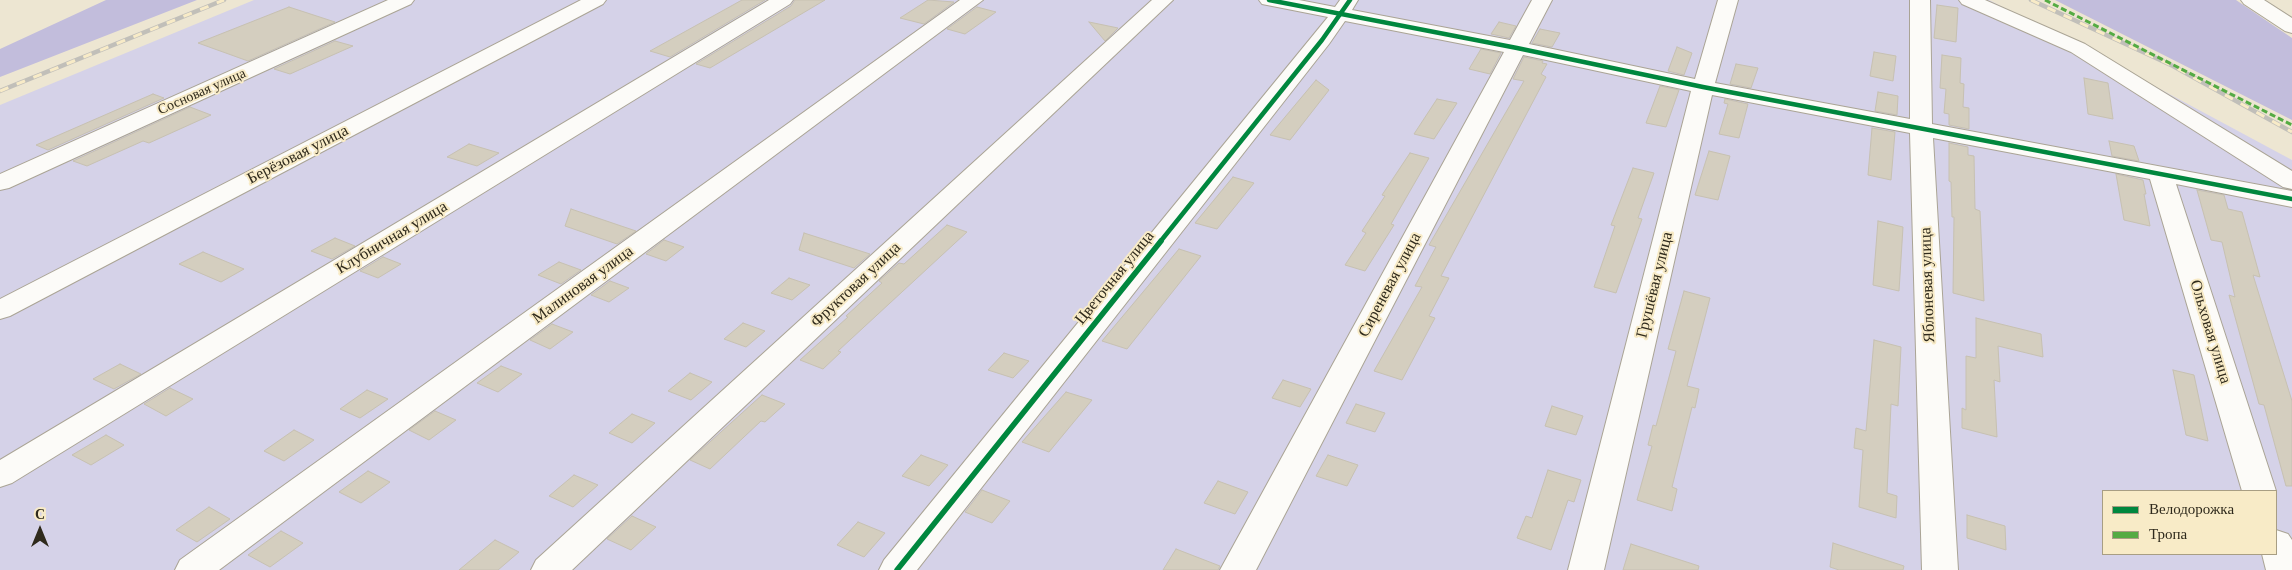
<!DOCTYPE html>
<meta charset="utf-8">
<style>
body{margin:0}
#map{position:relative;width:2292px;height:570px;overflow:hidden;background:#ede6d2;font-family:"Times New Roman",serif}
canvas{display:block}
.legend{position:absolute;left:2102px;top:490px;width:175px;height:65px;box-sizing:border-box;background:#f8ebc7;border:1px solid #a89e83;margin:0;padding:6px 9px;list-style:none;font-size:15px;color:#2f2a1c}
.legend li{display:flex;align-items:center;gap:10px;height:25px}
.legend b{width:25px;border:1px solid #a89e83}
.north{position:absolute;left:15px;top:505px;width:50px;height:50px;-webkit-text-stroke:4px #f8ebc7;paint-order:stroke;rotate:0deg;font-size:14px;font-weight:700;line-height:20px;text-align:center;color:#2f2a1c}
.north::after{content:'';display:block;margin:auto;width:18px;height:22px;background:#2f2a1c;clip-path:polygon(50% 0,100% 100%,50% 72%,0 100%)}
</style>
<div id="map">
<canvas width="2292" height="570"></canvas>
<ul class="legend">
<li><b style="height:6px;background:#00873e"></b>Велодорожка</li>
<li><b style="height:6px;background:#54ab43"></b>Тропа</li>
</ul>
<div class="north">С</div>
</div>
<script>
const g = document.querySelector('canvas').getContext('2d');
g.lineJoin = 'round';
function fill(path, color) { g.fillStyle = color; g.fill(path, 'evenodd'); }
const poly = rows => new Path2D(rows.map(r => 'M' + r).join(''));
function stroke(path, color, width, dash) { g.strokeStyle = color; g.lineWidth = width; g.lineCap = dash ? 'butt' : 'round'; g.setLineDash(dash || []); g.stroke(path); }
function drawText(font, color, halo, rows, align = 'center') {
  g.font = font + ' "Times New Roman",serif'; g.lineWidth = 4; g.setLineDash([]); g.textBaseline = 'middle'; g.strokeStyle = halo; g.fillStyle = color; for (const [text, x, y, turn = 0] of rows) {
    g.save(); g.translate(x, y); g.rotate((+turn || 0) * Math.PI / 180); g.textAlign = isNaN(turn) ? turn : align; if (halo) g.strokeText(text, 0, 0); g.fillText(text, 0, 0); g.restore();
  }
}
fill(poly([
 [254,0,1989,0,2091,52,2292,160,2292,570,0,570,0,105],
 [2103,491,2276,491,2276,554,2103,554]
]), '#d5d2e8');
fill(poly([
 [106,0,197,0,0,77,0,49],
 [2055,0,2236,0,2292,38,2292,120]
]), '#c2bddc');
const building = poly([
 [742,0,765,0,670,57,650,51,742,0],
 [795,0,825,0,710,68,696,64,791,6,795,0],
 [928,0,954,2,924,24,900,18,928,0],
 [1937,5,1958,8,1956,42,1934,38,1937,5],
 [289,7,335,22,248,61,198,43,289,7],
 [977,7,996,12,965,34,947,29,977,7],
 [1089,22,1118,28,1105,41,1089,22],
 [1499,22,1516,26,1509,38,1491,34,1499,22],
 [1540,29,1560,33,1552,47,1532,43,1540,29],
 [335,41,353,46,290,74,274,69,335,41],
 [1677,47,1692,53,1684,75,1668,71,1677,47],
 [1481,49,1501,53,1490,74,1469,69,1481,49],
 [1874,52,1896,56,1893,81,1870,76,1874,52],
 [1942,55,1961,58,1960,83,1964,84,1963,107,1969,108,1969,129,1949,125,1949,114,1944,113,1946,89,1940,88,1942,55],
 [1524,57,1543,61,1542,63,1547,64,1541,74,1546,77,1441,276,1449,278,1429,316,1435,318,1402,380,1374,371,1422,287,1415,286,1436,247,1429,245,1524,81,1513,79,1524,57],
 [1736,64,1758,68,1751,88,1730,84,1736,64],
 [2084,78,2108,83,2113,119,2088,114,2084,78],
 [1316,80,1329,90,1290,140,1270,135,1316,80],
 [1660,86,1679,90,1666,127,1646,123,1660,86],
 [1878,92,1898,96,1897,115,1875,111,1878,92],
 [153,94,164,98,48,150,36,145,153,94],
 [1437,99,1457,103,1434,139,1414,134,1437,99],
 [1725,99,1748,104,1739,138,1719,134,1728,104,1724,103,1725,99],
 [190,107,211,115,149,143,143,141,87,166,73,161,190,107],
 [1872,128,1895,132,1891,180,1868,175,1872,128],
 [2109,141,2134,146,2139,161,2112,156,2109,141],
 [1949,143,1968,147,1968,155,1974,156,1975,209,1980,211,1984,301,1953,293,1954,217,1952,217,1951,182,1949,181,1949,143],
 [469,144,499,153,477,166,447,157,469,144],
 [1709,151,1730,156,1718,200,1695,195,1709,151],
 [1410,153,1429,158,1391,224,1394,225,1365,271,1345,265,1366,233,1362,231,1385,196,1382,195,1410,153],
 [1633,168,1654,173,1638,218,1642,219,1616,293,1594,287,1615,226,1611,225,1633,168],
 [2116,174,2143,180,2146,194,2144,194,2150,226,2124,220,2116,174],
 [1233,177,1254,183,1217,229,1195,223,1233,177],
 [2197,190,2224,195,2228,209,2242,212,2260,277,2253,275,2292,401,2292,486,2286,486,2264,405,2259,404,2229,295,2235,297,2222,242,2211,240,2197,190],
 [571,209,636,231,617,244,565,226,571,209],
 [1878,221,1903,227,1899,291,1873,285,1878,221],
 [947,225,967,232,838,351,841,352,823,369,800,360,848,317,846,316,882,283,879,281,899,263,904,264,947,225],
 [804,233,870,254,854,268,799,250,804,233],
 [335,238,355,246,332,259,311,251,335,238],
 [664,240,684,247,666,261,646,254,664,240],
 [1179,249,1201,256,1127,349,1102,341,1179,249],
 [203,252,244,269,221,282,179,264,203,252],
 [383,257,401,264,378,278,360,271,383,257],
 [559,262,581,270,561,284,538,275,559,262],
 [789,278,810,285,792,300,771,293,789,278],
 [610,281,629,288,609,302,591,295,610,281],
 [1684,291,1710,298,1687,386,1699,389,1695,408,1692,407,1672,487,1677,489,1672,511,1637,500,1652,446,1648,445,1653,425,1656,426,1676,351,1668,349,1684,291],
 [1976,318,2041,334,2043,357,1998,346,2000,382,1994,380,1997,437,1962,428,1962,408,1966,410,1966,356,1976,358,1976,318],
 [743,323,765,331,746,347,724,339,743,323],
 [552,324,573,332,550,349,530,340,552,324],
 [1874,340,1901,347,1898,406,1891,404,1887,493,1897,496,1896,518,1859,507,1863,450,1854,448,1856,428,1866,431,1874,340],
 [1004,353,1029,361,1013,378,988,370,1004,353],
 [120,364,141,374,114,389,93,379,120,364],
 [501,366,522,374,498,392,477,383,501,366],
 [2173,370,2194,375,2208,441,2186,435,2173,370],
 [690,373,712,382,691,400,668,391,690,373],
 [1283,380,1311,389,1300,407,1272,398,1283,380],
 [170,388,193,399,166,416,144,404,170,388],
 [367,390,388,399,360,418,340,409,367,390],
 [1066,392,1092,400,1049,452,1022,442,1066,392],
 [762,395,785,404,765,422,761,421,710,469,690,460,762,395],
 [1356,404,1385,413,1375,432,1346,423,1356,404],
 [1552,406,1583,416,1576,435,1545,426,1552,406],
 [435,411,456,420,429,440,409,430,435,411],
 [632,414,655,423,632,443,609,433,632,414],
 [294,430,314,440,284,461,264,451,294,430],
 [106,435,124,445,91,465,72,455,106,435],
 [921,455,948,465,929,486,902,476,921,455],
 [1328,455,1358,465,1347,486,1316,476,1328,455],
 [1548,470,1581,480,1574,502,1568,500,1551,550,1517,538,1526,516,1532,518,1548,470],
 [368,471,390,482,361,503,339,492,368,471],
 [574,475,598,485,573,507,549,496,574,475],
 [1218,481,1248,492,1235,514,1204,503,1218,481],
 [982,490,1010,501,992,523,965,512,982,490],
 [209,507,230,519,197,542,176,530,209,507],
 [1967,515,2005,526,2006,550,1967,538,1967,515],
 [632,516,656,527,631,550,607,539,632,516],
 [858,522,885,533,864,557,837,545,858,522],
 [281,531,303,543,270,567,248,555,281,531],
 [495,540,519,552,498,570,459,570,495,540],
 [1833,543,1904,566,1903,570,1839,570,1830,567,1833,543],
 [1631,544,1699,566,1698,570,1623,570,1631,544],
 [1176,549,1220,566,1218,570,1163,570,1176,549]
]);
fill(building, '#d4cebf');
stroke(building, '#c7c1b2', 1);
const minor = poly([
 [388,0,414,0,411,4,9,188,0,190,0,174,388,0],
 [581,0,606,0,603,4,10,316,0,319,0,299,581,0],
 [769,0,793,0,790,4,12,483,0,487,0,460,769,0],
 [960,0,983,0,219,570,175,570,180,560,960,0],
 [1152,0,1173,0,572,570,531,570,536,560,1152,0],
 [1259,0,1299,0,1335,7,1340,0,1358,0,1352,10,1510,40,1532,0,1552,0,1529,44,1695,79,1718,0,1738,0,1715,83,1910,119,1910,0,1930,0,1932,124,2292,191,2292,207,2176,184,2276,491,2242,491,2150,179,1933,138,1958,570,1922,570,1910,133,1712,95,1604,570,1568,570,1691,91,1523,55,1256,570,1220,570,1504,52,1345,21,1329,44,917,570,879,570,884,560,1328,17,1262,4,1259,0],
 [1959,0,1985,0,2085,44,2292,171,2292,189,2283,187,2071,52,1962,4,1959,0],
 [2241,0,2264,0,2292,18,2292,33,2285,31,2244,4,2241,0],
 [2276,530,2288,534,2292,540,2292,570,2266,570,2262,554,2276,554,2276,530]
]);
stroke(minor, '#aaa495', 2);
fill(minor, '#fcfbf8');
const rail = poly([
 [2031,0,2173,66,2292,132],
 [0,91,224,0]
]);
stroke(rail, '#c1bfb9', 4.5);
stroke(rail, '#f8ebc7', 3, [9]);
stroke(poly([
 [2045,0,2292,125]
]), '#54ab43', 3, [6, 3]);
stroke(poly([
 [1269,0,1517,48,1703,87,2292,199],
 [1160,242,1322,40,1350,0]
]), '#00873e', 4.5);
stroke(poly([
 [897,570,1161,241]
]), '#00873e', 5.5);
drawText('14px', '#2f2a1c', '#f8ebc7', [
 ["Сосновая улица",202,92,-24]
]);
drawText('16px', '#2f2a1c', '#f8ebc7', [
 ["Берёзовая улица",298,155,-27],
 ["Клубничная улица",392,238,-31],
 ["Цветочная улица",1115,278,-51],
 ["Малиновая улица",583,285,-36],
 ["Фруктовая улица",856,285,-43],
 ["Сиреневая улица",1390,285,-62],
 ["Грушёвая улица",1655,285,-76],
 ["Яблоневая улица",1928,285,-92],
 ["Ольховая улица",2210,332,73]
]);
</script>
